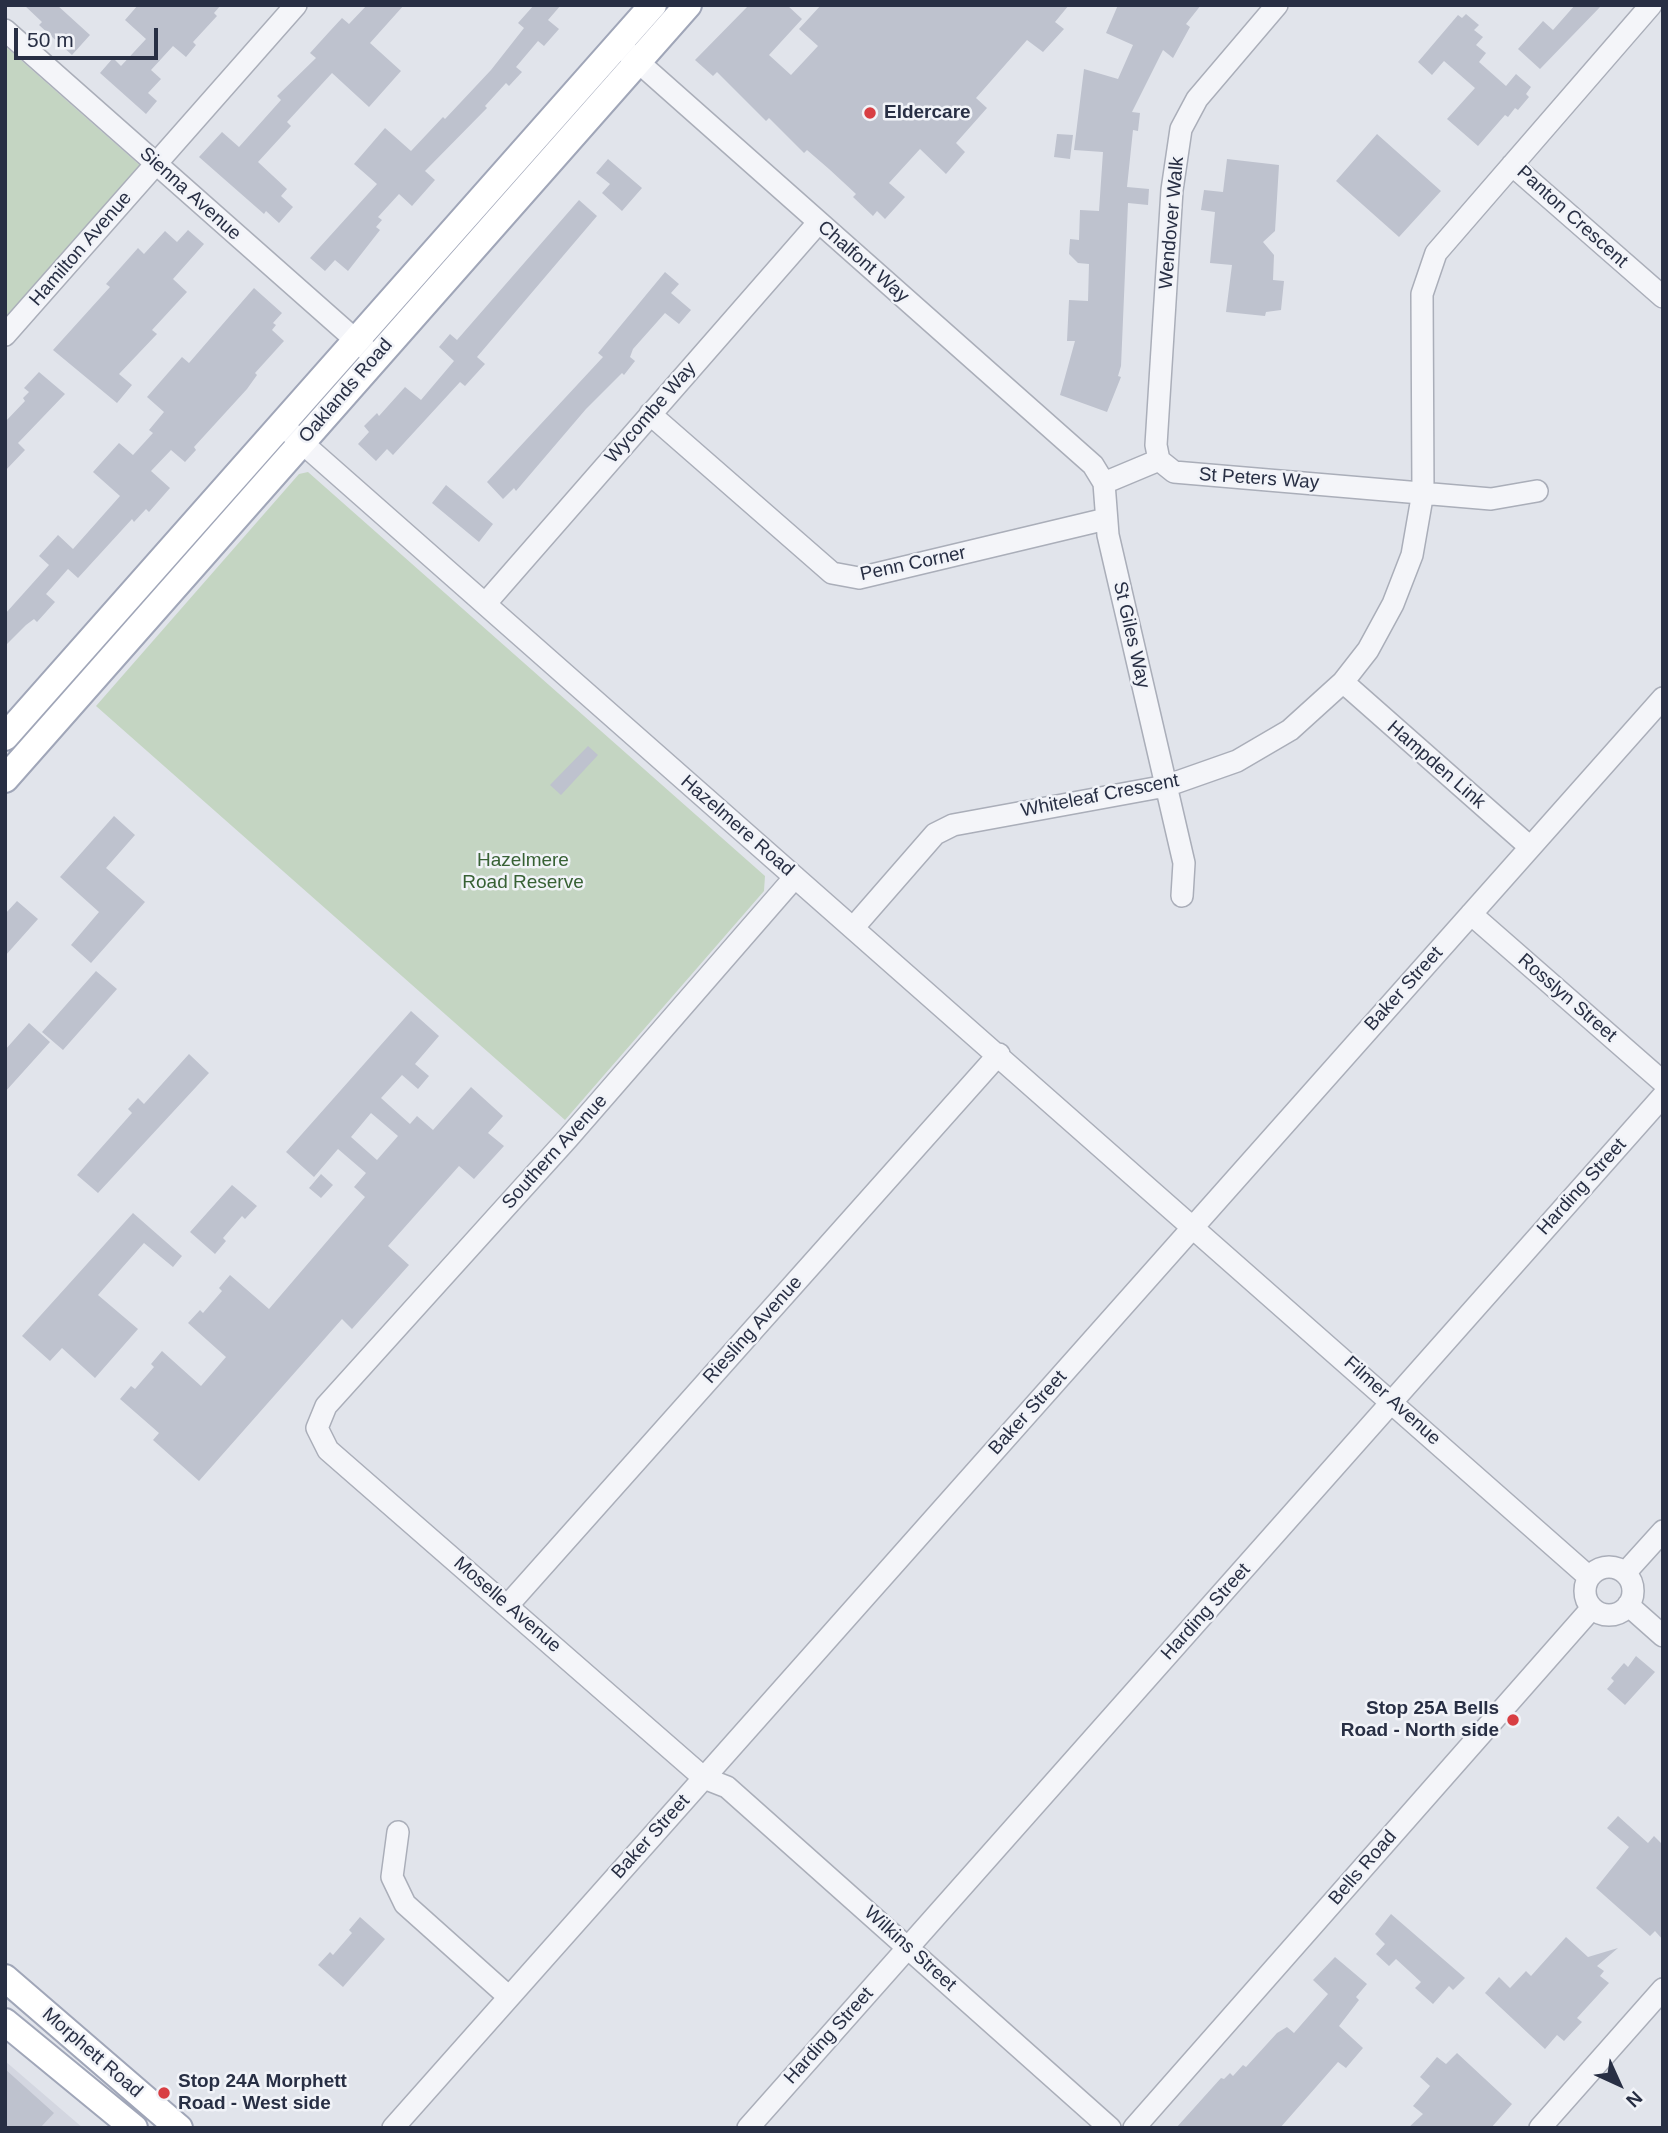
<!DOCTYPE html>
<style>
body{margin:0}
#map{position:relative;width:1668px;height:2133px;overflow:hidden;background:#e1e4eb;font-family:Helvetica,sans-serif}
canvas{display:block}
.frame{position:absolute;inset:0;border:7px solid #282f44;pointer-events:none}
.north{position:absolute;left:1584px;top:2049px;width:70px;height:70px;-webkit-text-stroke:5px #f1f3f8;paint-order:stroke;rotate:135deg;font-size:19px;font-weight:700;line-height:28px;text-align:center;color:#282f44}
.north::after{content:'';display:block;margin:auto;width:24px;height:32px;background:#282f44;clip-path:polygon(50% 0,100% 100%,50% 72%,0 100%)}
.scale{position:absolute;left:14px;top:28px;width:144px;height:32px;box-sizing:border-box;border:4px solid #282f44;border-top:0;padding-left:9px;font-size:21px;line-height:24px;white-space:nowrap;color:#282f44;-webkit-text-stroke:5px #f1f3f8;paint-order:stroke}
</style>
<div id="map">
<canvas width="1668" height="2133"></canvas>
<div class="frame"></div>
<div class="north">N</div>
<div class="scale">50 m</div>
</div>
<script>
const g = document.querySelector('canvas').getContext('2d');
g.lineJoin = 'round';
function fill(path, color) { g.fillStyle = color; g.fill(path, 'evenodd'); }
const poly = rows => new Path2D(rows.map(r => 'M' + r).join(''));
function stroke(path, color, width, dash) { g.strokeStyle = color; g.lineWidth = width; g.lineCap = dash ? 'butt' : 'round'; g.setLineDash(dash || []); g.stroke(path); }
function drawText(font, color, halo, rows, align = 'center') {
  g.font = font + ' Helvetica,sans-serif'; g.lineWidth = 5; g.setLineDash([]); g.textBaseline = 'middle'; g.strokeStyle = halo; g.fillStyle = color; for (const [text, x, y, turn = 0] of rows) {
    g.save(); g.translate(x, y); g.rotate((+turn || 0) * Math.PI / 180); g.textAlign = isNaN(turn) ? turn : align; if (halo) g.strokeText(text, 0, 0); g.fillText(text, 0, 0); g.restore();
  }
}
fill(poly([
 [5,2061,83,2128,5,2128]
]), '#d3d6e0');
fill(poly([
 [5,46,143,168,5,323],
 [308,472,765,876,764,891,565,1120,96,706,299,474]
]), '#c4d5c2');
fill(poly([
 [24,5,57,5,90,35,72,55,39,25,42,22],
 [138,5,221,5,214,13,217,16,193,42,196,45,186,57,173,46,151,70,161,79,148,93,157,101,146,114,100,73,113,58,121,66,146,39,125,20],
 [367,5,404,5,370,43,401,71,369,107,332,73,287,122,291,126,258,162,287,189,281,196,293,207,279,223,266,211,264,214,199,157,222,132,239,147,281,100,277,96,316,58,310,53,330,31,342,18,349,24],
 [534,5,561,5,548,20,559,29,544,46,538,41,516,67,522,72,509,86,506,83,485,106,487,108,425,171,435,180,412,206,399,194,378,217,382,220,376,227,380,230,348,271,335,260,325,271,310,258,377,184,354,164,385,128,411,151,443,117,445,119,491,70,524,28,518,23],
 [749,5,787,5,802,19,769,55,791,75,818,46,799,29,821,5,1069,5,1055,22,1064,29,1043,52,1027,40,976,98,987,108,956,143,965,152,946,174,920,149,889,183,905,197,885,219,877,211,873,216,853,197,856,194,829,169,807,150,804,153,769,118,766,121,717,72,713,76,695,60],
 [1118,5,1201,5,1186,24,1190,27,1173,58,1163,50,1132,112,1140,113,1138,131,1133,130,1127,187,1149,189,1148,205,1128,203,1121,366,1118,376,1121,377,1107,412,1060,395,1075,341,1067,341,1069,300,1088,301,1089,264,1078,263,1069,254,1070,239,1079,240,1080,210,1099,211,1103,152,1074,150,1084,69,1118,79,1133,45,1106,33],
 [1575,5,1602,5,1540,69,1518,49,1543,21,1553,30],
 [1466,14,1479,25,1474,30,1483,37,1476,45,1486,53,1479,62,1506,86,1516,74,1531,87,1526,94,1529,97,1518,110,1515,108,1508,117,1505,115,1478,146,1447,119,1475,88,1444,61,1432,75,1418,62,1458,15,1462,18],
 [1057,134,1073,135,1070,159,1054,157],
 [1377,134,1441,191,1399,237,1336,181],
 [608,159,642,188,622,211,602,193,610,184,596,173],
 [1227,159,1279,165,1275,231,1263,242,1274,255,1273,280,1284,281,1281,310,1266,312,1265,316,1226,312,1232,265,1210,263,1215,212,1201,210,1204,190,1223,192],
 [579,200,597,216,477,357,485,364,465,386,460,382,393,455,387,449,376,461,358,444,369,432,364,426,377,413,379,416,405,387,421,400,454,361,439,347,450,334,457,340],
 [188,230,204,244,173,279,187,292,152,330,157,334,119,374,132,385,117,403,53,350,110,287,106,284,138,248,144,254,165,231,177,242],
 [665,272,679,284,671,293,691,310,679,324,665,313,633,349,630,357,635,361,624,375,622,373,586,409,516,491,514,488,503,499,487,482,603,357,598,353],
 [254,288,282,313,273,323,276,325,272,330,284,341,255,373,257,375,247,389,194,447,196,450,185,462,171,450,151,471,170,488,149,512,146,509,134,522,132,519,78,578,68,569,46,594,55,602,37,622,34,619,26,625,5,646,5,614,49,565,39,556,58,535,73,549,120,496,93,472,119,443,133,455,153,433,149,430,164,412,147,397,182,357,189,363],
 [39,372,65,394,18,443,25,450,5,471,5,422,25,401,23,398,29,392,24,388],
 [446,485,493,524,479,542,432,503],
 [588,746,598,755,561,795,550,785],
 [114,816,135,835,106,868,145,902,91,963,71,945,99,912,60,877],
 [17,901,38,919,5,956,5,914],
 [96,971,117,989,63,1050,42,1032],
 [411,1011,439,1036,415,1064,429,1076,418,1089,402,1075,381,1098,410,1124,417,1116,433,1130,471,1087,503,1116,488,1133,504,1146,474,1179,459,1166,388,1246,409,1265,352,1329,342,1319,199,1481,153,1440,159,1433,120,1399,131,1386,135,1389,154,1367,151,1364,162,1351,201,1386,226,1357,188,1323,200,1310,203,1313,222,1291,219,1288,230,1275,269,1309,365,1197,354,1187,366,1173,338,1149,314,1177,286,1152],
 [371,1113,398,1136,377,1160,351,1137],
 [29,1023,50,1042,5,1092,5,1050],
 [189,1054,209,1073,98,1193,77,1175,132,1113,128,1109,138,1098,144,1104],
 [321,1174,333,1185,321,1198,309,1188],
 [232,1185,257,1206,245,1219,242,1216,223,1238,226,1241,215,1254,190,1232],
 [133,1213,182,1256,173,1267,144,1243,98,1295,138,1329,95,1378,62,1348,50,1361,22,1336],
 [1636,1656,1655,1672,1625,1705,1607,1689,1614,1681,1611,1678,1624,1663,1628,1667],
 [1618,1816,1648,1843,1654,1836,1663,1845,1663,1940,1655,1931,1650,1936,1596,1888,1629,1847,1607,1828],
 [1391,1914,1465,1978,1453,1990,1449,1986,1433,2004,1415,1988,1421,1982,1396,1959,1389,1966,1376,1954,1385,1944,1375,1934],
 [360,1917,385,1939,343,1987,318,1965,330,1952,333,1955,352,1933,349,1930],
 [1566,1937,1588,1957,1618,1948,1597,1966,1604,1971,1600,1976,1609,1983,1577,2018,1582,2022,1564,2041,1557,2035,1545,2049,1485,1993,1499,1977,1510,1988,1526,1971,1531,1976],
 [1335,1957,1367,1984,1356,1997,1359,2000,1339,2026,1363,2048,1346,2068,1338,2062,1280,2128,1176,2128,1221,2078,1224,2079,1230,2073,1233,2076,1243,2065,1246,2067,1277,2033,1287,2027,1294,2033,1328,1994,1313,1980],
 [1457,2053,1512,2104,1491,2128,1408,2128,1423,2114,1413,2106,1430,2086,1420,2077,1437,2057,1446,2064],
 [5,2069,54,2113,40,2128,5,2128]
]), '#bec2ce');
const minor = poly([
 [5,30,368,351],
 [627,52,1093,465,1104,483,1108,535,1184,863,1182,896],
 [1512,165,1663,297],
 [5,335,296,5],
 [650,414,832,573,859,578,1106,519],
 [291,433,1589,1577],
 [1159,460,1156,445,1172,190,1181,129,1197,99,1277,5],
 [1104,483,1159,460,1174,472,1491,499,1537,491],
 [485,604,818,223],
 [1343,682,1530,847],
 [795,877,568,1138,326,1406,317,1428,328,1450,704,1778,727,1787,1110,2128],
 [1471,914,1663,1082],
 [853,928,935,834,953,825,1166,786,1237,761,1290,730,1343,682,1368,650,1393,604,1412,555,1423,492,1422,294,1436,253,1651,5],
 '1585 1591a24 24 0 1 1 48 0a24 24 0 1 1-48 0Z',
 [1625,1573,1663,1531],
 [508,1605,999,1054],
 [1628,1605,1663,1636],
 [398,1832,392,1877,405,1904,509,1997],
 [393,2128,1663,698],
 [748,2128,1663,1096],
 [1134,2128,1592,1608],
 [1540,2128,1663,1989]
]);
const major = poly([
 [5,737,653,5],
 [5,779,688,5],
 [5,1978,179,2128],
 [5,2022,134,2128]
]);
stroke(minor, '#aaaeb9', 24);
stroke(major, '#a0a6b8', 30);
stroke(minor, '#f4f5f9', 21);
stroke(major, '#fff', 26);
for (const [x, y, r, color] of [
 [870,113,7,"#d83e43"],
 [1513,1720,7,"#d83e43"],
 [164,2093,7,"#d83e43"]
]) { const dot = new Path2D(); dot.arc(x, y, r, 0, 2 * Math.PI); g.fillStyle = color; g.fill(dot); stroke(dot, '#f1f3f8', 2.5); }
drawText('bold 19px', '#282f44', '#f1f3f8', [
 ["Eldercare",884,113],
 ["Stop 25A Bells",1499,1709,"right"],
 ["Road - North side",1499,1731,"right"],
 ["Stop 24A Morphett",178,2082],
 ["Road - West side",178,2104]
], 'left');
drawText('19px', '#282f44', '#f1f3f8', [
 ["Sienna Avenue",190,194,42],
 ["Panton Crescent",1572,217,42],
 ["Wendover Walk",1172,223,-85],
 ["Hamilton Avenue",81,249,-49],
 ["Chalfont Way",863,262,41],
 ["Oaklands Road",346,391,-49],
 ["Wycombe Way",651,413,-49],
 ["St Peters Way",1259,479,4],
 ["Penn Corner",913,564,-12],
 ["St Giles Way",1131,635,77],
 ["Hampden Link",1436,765,41],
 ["Whiteleaf Crescent",1100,796,-11],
 ["Hazelmere Road",737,826,41],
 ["Baker Street",1404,989,-48],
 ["Rosslyn Street",1567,998,41],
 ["Southern Avenue",555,1152,-48],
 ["Harding Street",1582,1187,-48],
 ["Riesling Avenue",753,1330,-48],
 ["Filmer Avenue",1392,1401,42],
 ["Baker Street",1028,1413,-48],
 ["Moselle Avenue",507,1605,41],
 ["Harding Street",1206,1612,-48],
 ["Baker Street",651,1837,-48],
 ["Bells Road",1363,1868,-49],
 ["Wilkins Street",910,1949,42],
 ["Harding Street",829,2036,-48],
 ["Morphett Road",92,2053,41]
]);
drawText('19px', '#376134', '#f1f3f8', [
 ["Hazelmere",523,861],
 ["Road Reserve",523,883]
]);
</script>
